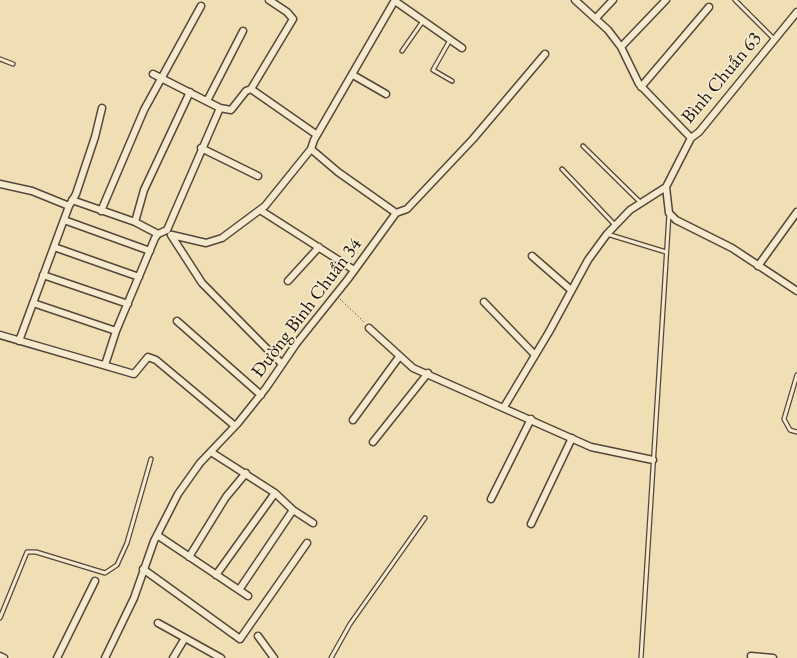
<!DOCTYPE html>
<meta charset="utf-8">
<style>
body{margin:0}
canvas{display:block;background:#f0deb4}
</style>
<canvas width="797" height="658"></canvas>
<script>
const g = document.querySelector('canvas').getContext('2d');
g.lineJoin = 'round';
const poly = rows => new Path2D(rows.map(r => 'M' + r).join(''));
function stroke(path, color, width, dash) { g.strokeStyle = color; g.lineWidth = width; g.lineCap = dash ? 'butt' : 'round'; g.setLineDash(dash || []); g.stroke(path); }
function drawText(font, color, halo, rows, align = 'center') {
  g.font = font + ' "EB Garamond",serif'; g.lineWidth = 4; g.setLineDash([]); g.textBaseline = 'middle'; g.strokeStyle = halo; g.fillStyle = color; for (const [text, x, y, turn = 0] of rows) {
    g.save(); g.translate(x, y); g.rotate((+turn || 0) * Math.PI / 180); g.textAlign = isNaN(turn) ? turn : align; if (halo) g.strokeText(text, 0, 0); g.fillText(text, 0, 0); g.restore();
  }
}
const service = poly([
 [735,0,774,39],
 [450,40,433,70,452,81],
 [402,51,423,21],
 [0,59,13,64],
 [583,146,640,202],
 [562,169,614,224],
 [607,234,666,252],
 [797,375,784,419,790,430,797,432],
 [0,618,27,552,36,552,105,573,117,565,127,543,151,459],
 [331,658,350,624,425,518],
 [641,658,669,214]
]);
const minor = poly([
 [575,0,608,30,621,47,639,84,691,138,699,132,797,12],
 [395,1,462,48],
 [596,18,613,0],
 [621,47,666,0],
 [153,74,220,108,231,110,246,91,251,89,317,135],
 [353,75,386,94],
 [641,87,709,7],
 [251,89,293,19,287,12,269,0],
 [207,101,243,31],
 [691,138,666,187,669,213,676,220,732,248,797,291],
 [201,148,258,176],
 [0,184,32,191,69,206],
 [72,200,135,222,158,234],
 [260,210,354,270],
 [101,211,144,110,201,6],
 [396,213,407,209,473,139,545,54],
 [64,220,150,251],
 [135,222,144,190,190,92],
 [171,235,202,283,282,364],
 [172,235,206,243,222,238,265,206,311,149],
 [54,247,139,277],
 [532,256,571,290],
 [758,266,797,212],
 [43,275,128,304],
 [288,281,319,247],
 [484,302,535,355],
 [33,303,116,331],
 [177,321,261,395],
 [369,328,413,368,591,447,653,460],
 [0,335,134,374,148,357,156,360,235,426],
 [19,341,69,206,76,194,95,137,102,108],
 [105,365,116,331,155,238,158,234,167,230,220,108],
 [504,407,549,332,588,260,607,234,630,210,666,187],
 [353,420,399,357],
 [373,442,428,373],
 [211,452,275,493,293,510,313,523],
 [491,499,531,419],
 [531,524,572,438],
 [157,535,248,596],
 [189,557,226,497,246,473],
 [143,569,240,639,307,543],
 [216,575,275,493],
 [239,590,293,510],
 [158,623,185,638],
 [258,636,274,658],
 [0,656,4,658],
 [751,656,773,658],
 [57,658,95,581],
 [105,658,134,598,154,541,178,494,200,463,238,423,266,388,296,344,348,279,396,213,338,172,311,149,314,140,395,0],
 [173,658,185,638,221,658]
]);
stroke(service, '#554639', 5.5);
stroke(minor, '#554639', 9);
stroke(poly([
 [340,299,364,322]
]), '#211410', 1, [1, 2.5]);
stroke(service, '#f5eace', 3);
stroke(minor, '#f5eace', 6);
drawText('19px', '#211410', '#f5eace', [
 ["Bình Chuẩn 63",722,78,-50],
 ["Đường Bình Chuẩn 34",307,308,-53]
]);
</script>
